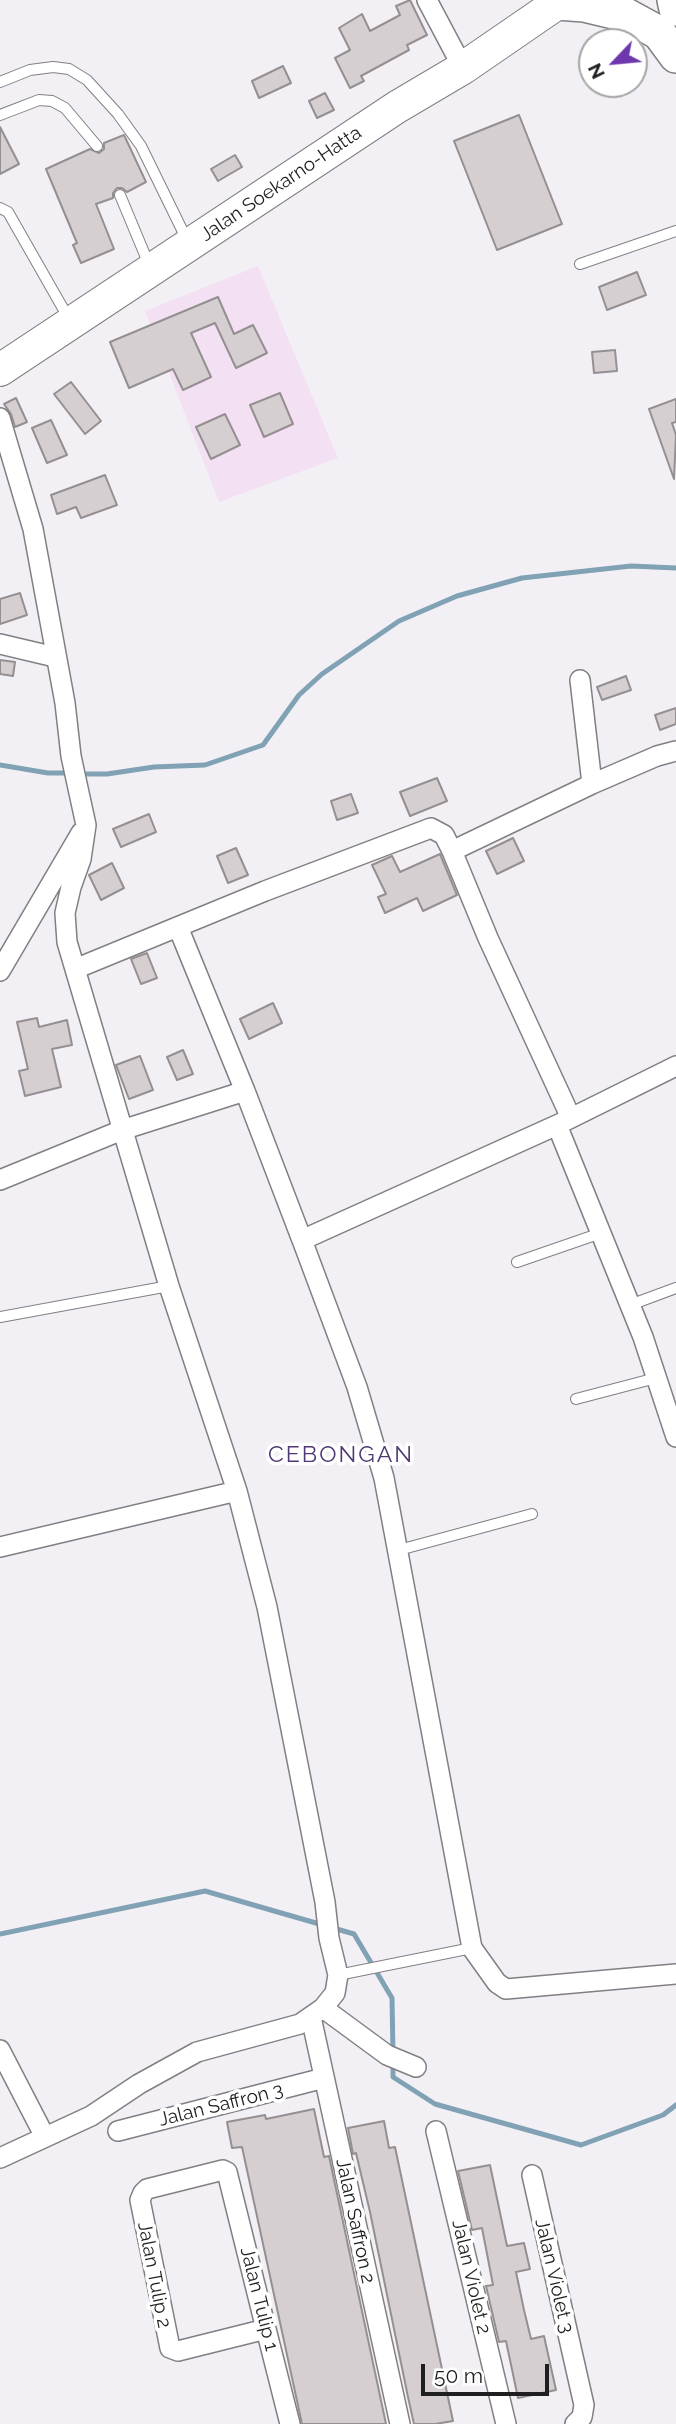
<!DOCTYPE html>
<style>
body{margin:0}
#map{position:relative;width:676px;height:2424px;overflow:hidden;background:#f3f0f5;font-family:Raleway,sans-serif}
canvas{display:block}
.north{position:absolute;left:578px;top:28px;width:70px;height:70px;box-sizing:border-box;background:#fff;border:2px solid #a5a5a6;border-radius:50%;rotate:244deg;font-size:19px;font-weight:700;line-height:28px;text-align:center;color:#1f1e20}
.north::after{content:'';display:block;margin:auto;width:24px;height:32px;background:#6d37ae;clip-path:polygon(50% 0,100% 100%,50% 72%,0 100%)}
.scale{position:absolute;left:421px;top:2364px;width:128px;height:32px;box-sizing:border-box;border:4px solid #1f1e20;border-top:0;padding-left:9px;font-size:21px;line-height:24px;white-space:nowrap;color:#1f1e20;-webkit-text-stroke:5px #fff;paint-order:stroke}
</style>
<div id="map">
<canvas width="676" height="2424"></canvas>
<div class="north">N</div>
<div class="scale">50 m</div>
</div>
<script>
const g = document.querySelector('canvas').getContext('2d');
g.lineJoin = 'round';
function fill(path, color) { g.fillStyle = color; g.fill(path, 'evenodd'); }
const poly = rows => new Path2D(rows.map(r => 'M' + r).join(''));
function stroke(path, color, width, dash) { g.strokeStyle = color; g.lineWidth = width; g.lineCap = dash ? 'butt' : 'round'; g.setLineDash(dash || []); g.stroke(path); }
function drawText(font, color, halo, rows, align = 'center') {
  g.font = font + ' Raleway,sans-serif'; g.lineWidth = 7; g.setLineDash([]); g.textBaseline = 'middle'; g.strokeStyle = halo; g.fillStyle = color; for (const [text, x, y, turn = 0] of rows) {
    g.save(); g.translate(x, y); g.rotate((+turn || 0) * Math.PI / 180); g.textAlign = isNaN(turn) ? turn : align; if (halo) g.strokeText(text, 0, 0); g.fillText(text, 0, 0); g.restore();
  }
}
fill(poly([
 [258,266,338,458,219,502,145,311]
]), '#f3e1f3');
stroke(poly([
 [0,765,48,773,70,773],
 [80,774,107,774,154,767,205,765,263,745,299,695,322,674,399,621,457,596,522,578,631,566,676,568],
 [0,1934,205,1891,354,1934,392,1998,393,2054],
 [393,2063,393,2077,435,2104,581,2145,663,2115,676,2105]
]), '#80a2b4', 5);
const building = poly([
 [410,0,427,35,407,45,409,50,361,76,364,81,350,88,335,58,350,50,339,28,362,14,370,31,400,15,396,6,410,0],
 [283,66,291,83,259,98,252,81,283,66],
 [325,93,334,110,317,118,309,101,325,93],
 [519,115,562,224,497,250,454,141,519,115],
 [0,127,19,164,0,174,0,127],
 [124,135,146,182,127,192,122,188,117,188,113,193,113,198,96,204,114,249,81,263,73,245,77,243,46,169,90,149,99,153,104,149,104,143,124,135],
 [235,155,242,167,218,181,211,169,235,155],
 [637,272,646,295,607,310,599,287,637,272],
 [218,297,234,334,253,325,267,353,236,368,215,323,191,333,211,377,183,390,173,369,129,388,110,342,218,297],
 [615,350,617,371,594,373,592,352,615,350],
 [71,382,101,421,85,434,54,394,71,382],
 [280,393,293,424,264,437,250,405,280,393],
 [16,398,27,422,15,427,11,414,4,404,16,398],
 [676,399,676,422,672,423,676,435,674,479,649,409,676,399],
 [225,414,240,445,211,459,196,427,225,414],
 [51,420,67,455,47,463,32,428,51,420],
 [105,475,117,505,81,518,76,507,57,514,51,495,105,475],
 [20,593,27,615,0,624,0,599,20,593],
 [0,660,15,662,13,676,0,674,0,660],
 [626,676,631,690,602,700,597,687,626,676],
 [676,708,676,724,660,730,655,715,676,708],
 [437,778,447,801,410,816,400,792,437,778],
 [351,794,358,813,337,820,331,801,351,794],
 [149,814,156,832,121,847,113,829,149,814],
 [513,838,524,861,497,874,486,851,513,838],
 [236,848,248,875,228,883,217,856,236,848],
 [440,854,457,895,423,911,417,898,385,913,378,897,386,894,372,865,392,856,400,872,440,854],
 [112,863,124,888,101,900,89,875,112,863],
 [147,953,157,978,141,984,131,959,147,953],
 [273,1003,282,1023,249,1039,240,1019,273,1003],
 [37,1018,39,1027,67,1020,72,1045,52,1049,61,1087,25,1096,19,1071,28,1069,17,1022,37,1018],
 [183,1050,193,1074,177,1080,167,1057,183,1050],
 [140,1056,153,1090,129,1099,116,1065,140,1056],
 [314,2109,324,2157,329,2156,386,2424,302,2424,242,2147,232,2148,227,2122,265,2115,266,2119,314,2109],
 [384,2121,389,2148,395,2147,453,2421,435,2424,414,2424,408,2397,370,2212,356,2153,353,2154,348,2128,384,2121],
 [490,2165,507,2246,524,2243,530,2269,516,2272,524,2310,531,2339,544,2336,556,2390,518,2398,506,2341,499,2342,486,2286,493,2285,482,2228,472,2230,458,2171,490,2165]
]);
fill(building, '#d5cfd1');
stroke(building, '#958f91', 2);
const service = poly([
 [0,82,30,70,53,67,69,69,87,80,118,114,141,146,187,240],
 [0,115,39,100,52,101,65,108,97,146],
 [120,195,150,267],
 [0,208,8,212,69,319],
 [580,264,676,231],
 [517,1262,601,1233],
 [630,1305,676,1288],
 [0,1317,169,1286],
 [576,1399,656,1378],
 [399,1550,532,1514],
 [338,1975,472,1948]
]);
const minor = poly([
 [427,0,463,68],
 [0,418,33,529,65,703,71,756,86,825,81,859,71,887,65,913,67,942,169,1286,237,1491,267,1607,325,1902,329,1938,338,1975,335,1993,323,2008,300,2024,197,2052,139,2084,91,2116,0,2158],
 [0,644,55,657],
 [580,680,592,784],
 [452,851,592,784,657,756,676,751],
 [178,927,245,1091],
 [75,969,265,891,431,828,444,835,452,851,488,938,571,1118],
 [0,971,81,833],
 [557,1125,643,1337,676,1437],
 [0,1180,122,1130,245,1091,302,1240,557,1125,676,1066],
 [302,1240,357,1387,384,1478,472,1948,497,1983,506,1989,676,1974],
 [0,1547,237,1491],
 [323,2008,387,2055,416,2067],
 [311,2017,400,2424],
 [0,2050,45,2137],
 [118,2131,324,2078],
 [436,2131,506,2424],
 [532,2175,584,2405,582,2417,575,2424],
 [266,2329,178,2351,170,2348,140,2200,143,2193,147,2189,223,2170,227,2172,266,2329,290,2424]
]);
const primary = poly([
 [0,370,397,107,463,68,562,0]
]);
const trunk = poly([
 [674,0,676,9],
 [557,3,584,5,626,15,659,33,676,56]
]);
stroke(service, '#827f84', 12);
stroke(minor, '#827f84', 22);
stroke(primary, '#827f84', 34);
stroke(trunk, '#827f84', 36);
stroke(service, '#fff', 10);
stroke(minor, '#fff', 19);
stroke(primary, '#fff', 32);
stroke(trunk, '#fff', 33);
drawText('19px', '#1f1e20', '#fff', [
 ["Jalan Soekarno-Hatta",281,184,-34],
 ["Jalan Saffron 3",221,2105,-14],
 ["Jalan Saffron 2",355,2221,78],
 ["Jalan Tulip 2",154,2275,79],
 ["Jalan Violet 3",554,2276,77],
 ["Jalan Violet 2",471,2277,77],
 ["Jalan Tulip 1",259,2299,76]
]);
g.letterSpacing = '2px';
drawText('23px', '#4f3773', '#fff', [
 ["CEBONGAN",341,1455]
]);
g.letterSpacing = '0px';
</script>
